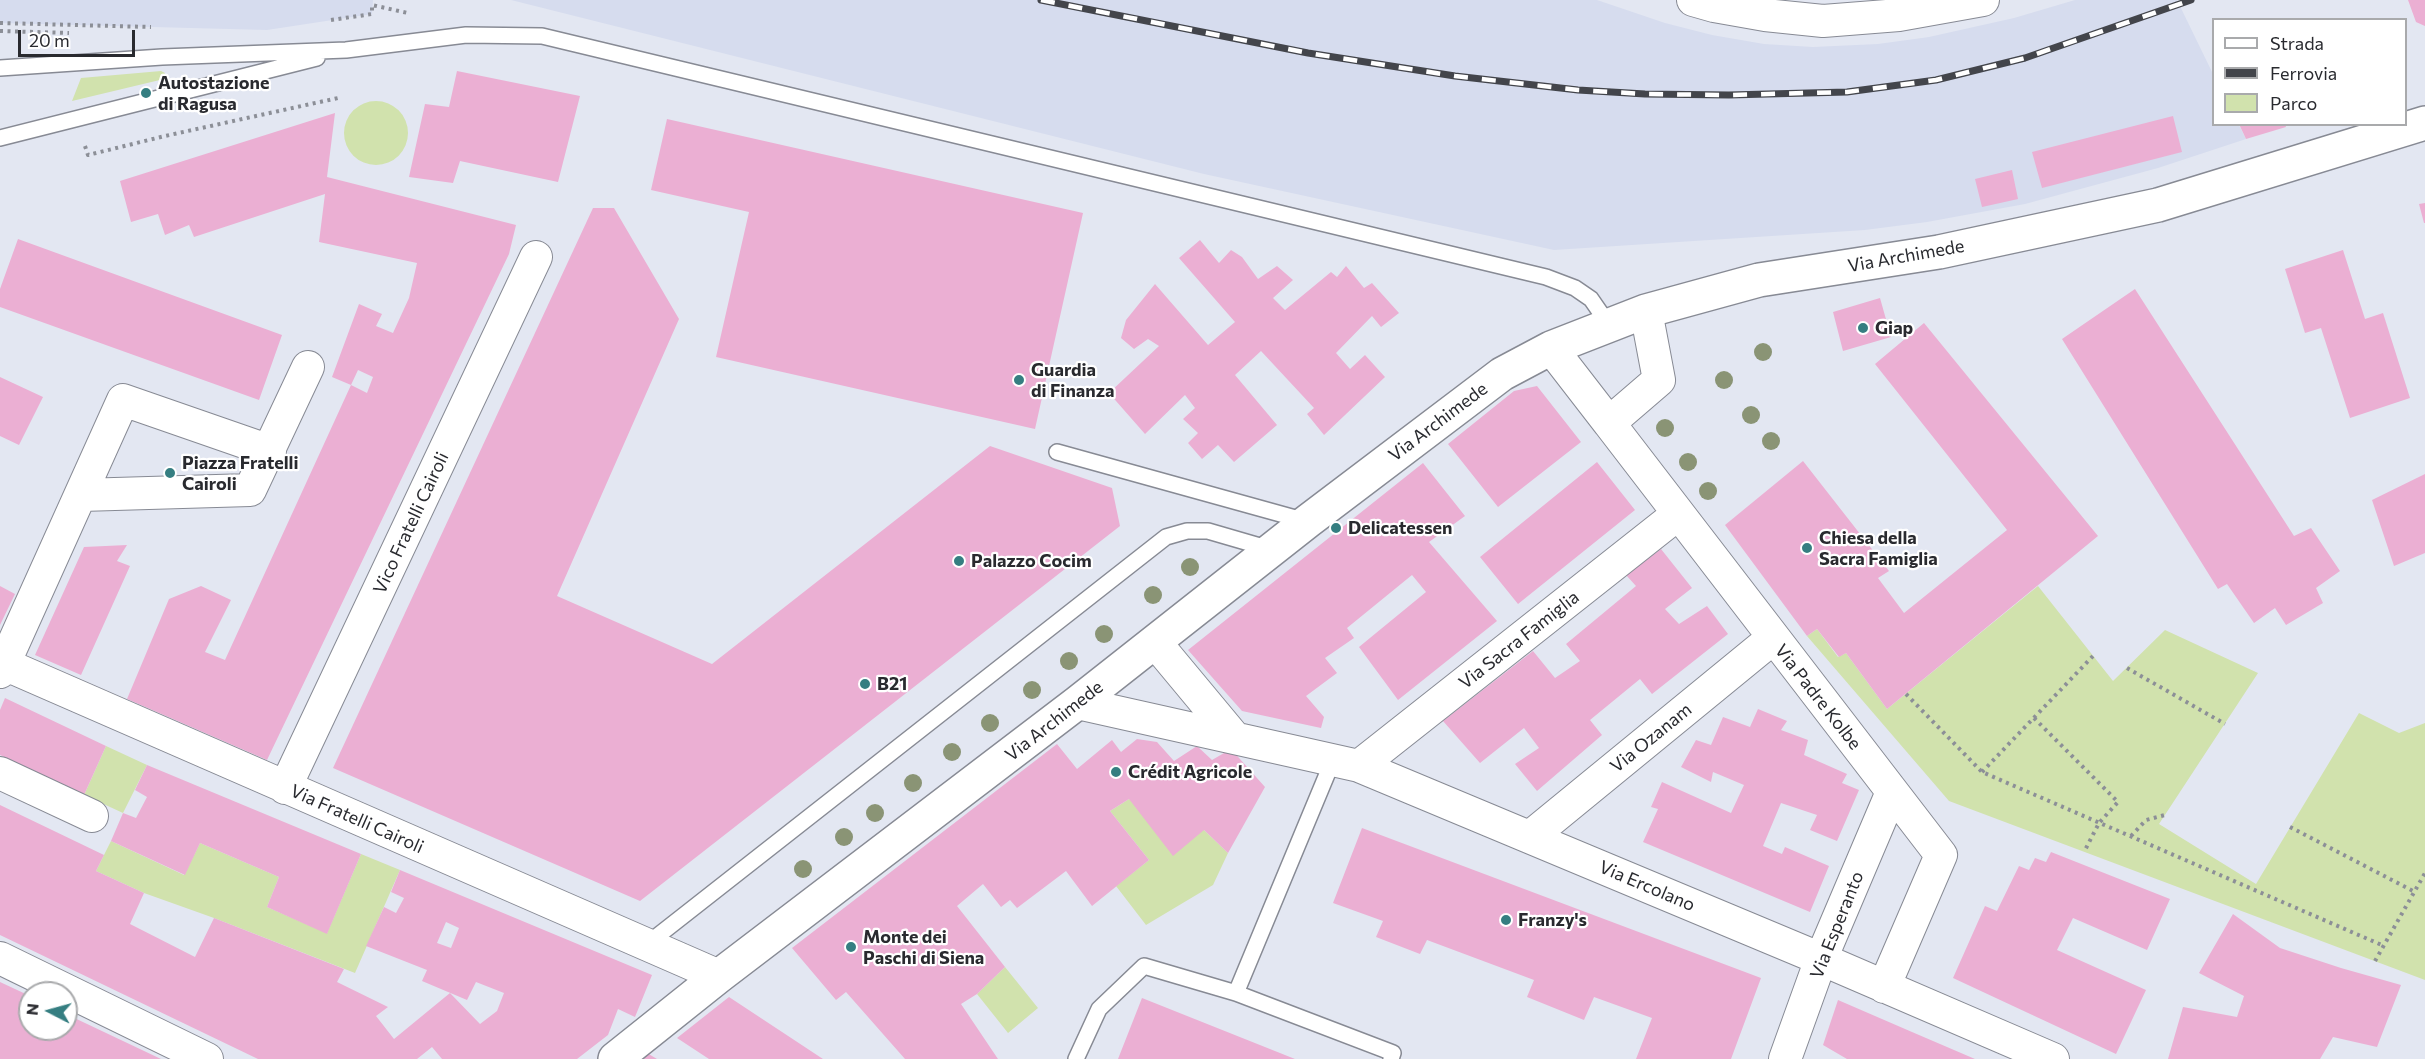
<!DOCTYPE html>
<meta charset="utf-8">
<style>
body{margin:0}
#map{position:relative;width:2425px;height:1059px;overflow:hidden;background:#e3e7f2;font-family:Commissioner,sans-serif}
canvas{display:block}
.legend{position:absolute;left:2212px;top:18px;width:195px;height:108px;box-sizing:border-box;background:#fff;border:2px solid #a9aaac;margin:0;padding:8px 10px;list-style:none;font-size:18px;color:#292a2f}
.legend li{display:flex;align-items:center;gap:12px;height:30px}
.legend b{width:30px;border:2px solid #a9aaac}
.north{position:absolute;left:18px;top:981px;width:60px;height:60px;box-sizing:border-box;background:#fff;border:2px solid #a9aaac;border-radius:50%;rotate:276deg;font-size:16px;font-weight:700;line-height:24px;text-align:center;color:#292a2f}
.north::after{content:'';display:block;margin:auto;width:21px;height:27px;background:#357e81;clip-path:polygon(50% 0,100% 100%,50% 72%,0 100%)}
.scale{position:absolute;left:18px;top:30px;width:117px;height:27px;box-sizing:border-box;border:3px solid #292a2f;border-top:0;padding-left:8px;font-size:18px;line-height:21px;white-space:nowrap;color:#292a2f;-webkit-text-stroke:4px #fff;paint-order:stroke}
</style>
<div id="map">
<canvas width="2425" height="1059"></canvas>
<ul class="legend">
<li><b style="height:8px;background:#fff"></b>Strada</li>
<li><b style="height:8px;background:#43454b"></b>Ferrovia</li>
<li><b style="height:16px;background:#d1e2ad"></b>Parco</li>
</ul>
<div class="north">N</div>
<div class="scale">20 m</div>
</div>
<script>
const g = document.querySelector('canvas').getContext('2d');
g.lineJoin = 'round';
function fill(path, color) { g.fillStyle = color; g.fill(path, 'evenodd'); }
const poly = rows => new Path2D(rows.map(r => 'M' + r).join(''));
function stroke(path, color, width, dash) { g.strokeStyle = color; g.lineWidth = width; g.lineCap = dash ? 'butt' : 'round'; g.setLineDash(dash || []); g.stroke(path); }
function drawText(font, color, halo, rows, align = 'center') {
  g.font = font + ' Commissioner,sans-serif'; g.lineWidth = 4.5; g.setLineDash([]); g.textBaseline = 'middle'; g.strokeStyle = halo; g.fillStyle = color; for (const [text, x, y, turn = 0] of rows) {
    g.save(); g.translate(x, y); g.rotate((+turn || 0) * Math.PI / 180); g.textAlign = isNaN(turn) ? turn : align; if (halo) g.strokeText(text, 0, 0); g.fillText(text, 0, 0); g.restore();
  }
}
fill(poly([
 [0,0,373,0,372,14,267,30,0,23],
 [511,0,1597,0,1665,23,1712,35,1764,44,1813,47,1878,44,1929,37,2014,18,2075,0,2177,0,2213,74,2214,124,2239,125,2246,139,2158,168,2025,204,1927,222,1865,230,1554,250,1204,174]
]), '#d6dcee');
fill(poly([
 [161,71,165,73,164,79,72,101,81,78],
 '344 133a32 32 0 1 1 64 0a32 32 0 1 1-64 0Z',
 [2038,586,2113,681,2165,630,2258,673,2159,824,2256,884,2359,713,2399,733,2425,723,2425,980,1949,801,1807,636,1817,629,1838,657,1846,653,1887,709],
 [106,746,147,765,123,813,84,795],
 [1129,799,1204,830,1228,853,1213,885,1146,925,1116,886,1149,860,1110,811],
 [111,841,184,875,200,843,279,877,267,907,327,933,361,854,400,870,355,973,214,918,144,893,96,871],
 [1005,967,1038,1008,1008,1033,977,994]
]), '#d1e2ad');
fill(poly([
 [2408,0,2425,0,2425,26,2416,22],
 [457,71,580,96,558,182,460,161,453,183,409,177,425,104,449,107],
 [335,113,327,177,516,225,509,254,267,760,127,699,169,599,201,586,231,600,205,652,225,660,351,385,367,393,373,377,358,370,351,385,332,377,359,304,382,314,376,326,393,333,409,298,417,263,319,242,325,194,194,237,189,225,165,235,158,214,131,222,120,181],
 [2173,116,2182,152,2042,188,2032,152],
 [667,119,1083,213,1035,429,716,357,749,212,651,190],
 [2239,124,2285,124,2286,127,2246,139],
 [2012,170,2018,199,1982,207,1975,179],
 [2425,203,2425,223,2424,223,2419,204],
 [593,208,614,208,679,319,557,596,712,664,990,446,1112,488,1120,526,640,901,333,768],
 [18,239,282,335,259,400,0,307,0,289],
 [1200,240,1219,263,1231,250,1242,257,1258,279,1277,266,1293,280,1273,298,1285,310,1331,272,1337,277,1346,266,1364,288,1372,283,1399,313,1381,327,1372,316,1336,353,1350,369,1365,355,1385,377,1324,435,1307,414,1314,408,1261,351,1235,375,1277,425,1234,462,1218,445,1202,459,1188,443,1198,433,1183,419,1195,408,1185,395,1145,434,1109,393,1159,346,1148,339,1134,349,1121,338,1126,320,1155,284,1208,345,1235,322,1179,258],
 [2343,250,2365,319,2383,313,2410,398,2350,418,2321,328,2305,333,2285,269],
 [2135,289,2294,536,2311,528,2340,571,2316,588,2323,603,2286,625,2275,608,2254,623,2227,584,2218,589,2062,339],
 [1880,298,1891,337,1843,351,1833,312],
 [1924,323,2098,536,1887,709,1846,653,1839,657,1817,629,1807,636,1725,525,1803,461,1889,571,1878,578,1904,613,2007,530,1875,364],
 [0,377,43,397,19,445,0,436],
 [1537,386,1581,442,1498,507,1448,444,1514,391],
 [1597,462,1635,510,1518,604,1480,557],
 [1423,463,1465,516,1429,542,1497,621,1398,700,1359,647,1426,592,1412,575,1347,628,1354,638,1325,658,1337,673,1306,696,1324,717,1321,728,1242,711,1188,650],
 [2425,474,2425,553,2394,566,2372,500],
 [127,545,117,561,130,566,81,675,35,655,84,547],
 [1661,549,1692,588,1665,609,1679,624,1707,606,1728,634,1652,694,1640,679,1590,720,1602,735,1537,791,1515,764,1539,748,1524,728,1480,763,1443,721,1533,651,1555,678,1580,661,1566,644,1636,586,1626,575],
 [0,586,15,594,0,625],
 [5,698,106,746,84,795,0,755,0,710],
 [1758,709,1787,721,1781,730,1808,740,1804,755,1847,774,1842,783,1859,790,1837,841,1810,830,1817,815,1781,803,1763,846,1782,854,1785,847,1829,866,1810,912,1643,842,1658,809,1651,807,1662,782,1731,813,1744,785,1713,772,1711,782,1681,767,1696,740,1711,745,1723,717,1750,727],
 [1137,739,1157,742,1174,761,1197,746,1212,760,1231,749,1265,787,1228,853,1204,830,1173,856,1129,799,1110,811,1149,860,1092,906,1066,871,1017,908,1010,900,1001,907,983,884,957,906,1005,967,977,994,961,1004,998,1059,905,1059,846,992,836,1000,792,948,1057,744,1077,769,1112,740,1121,752],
 [147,765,361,854,327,934,267,907,279,877,200,843,185,875,111,841,123,813,136,818,147,797,135,790],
 [0,805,104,855,96,871,144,893,130,924,195,957,214,918,344,969,337,982,388,1007,376,1016,394,1039,450,993,480,1024,497,1011,504,993,476,982,467,1000,422,981,427,970,366,946,384,907,396,913,404,898,391,892,400,870,652,975,635,1017,618,1009,608,1035,577,1059,442,1059,432,1047,417,1059,258,1059,0,935],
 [446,922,459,928,451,948,437,943],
 [1362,828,1761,978,1731,1059,1636,1059,1652,1018,1594,997,1584,1020,1527,997,1534,980,1427,940,1420,954,1376,937,1383,921,1333,903],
 [2051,852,2170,899,2147,950,2073,918,2057,950,2146,990,2116,1054,1953,978,1985,906,1997,911,2019,866,2029,870,2035,858,2046,862],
 [2233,914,2280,948,2341,968,2401,985,2377,1047,2333,1037,2320,1059,2168,1059,2183,1007,2237,1017,2244,996,2199,973],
 [0,982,30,996,30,1029,66,1029,66,1014,161,1059,0,1059],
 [729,997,823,1059,709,1059,677,1038],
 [1142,998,1295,1059,1118,1059],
 [1838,1000,1912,1032,1975,1059,1847,1059,1823,1045],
 [647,1053,657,1059,643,1059]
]), '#ebafd3');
const lane = poly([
 [0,68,162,57,346,50,466,35,542,36,1546,277,1575,288,1591,299,1609,325],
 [0,138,317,58],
 [1057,452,1306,521],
 [646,945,1166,537,1187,531,1208,531,1270,549],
 [1236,993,1333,760],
 [1076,1059,1099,1009,1144,966,1236,993,1393,1053,1391,1059]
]);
const street = poly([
 [1693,0,1714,6,1765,15,1823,21,1899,15,1983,0],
 [1646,311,1659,380,1609,423,1941,855,1884,987],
 [1551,348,1609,423],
 [81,495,250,490,308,367],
 [1155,642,1234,737],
 [4,664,123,400,270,451],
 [0,672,4,664,719,976],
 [1077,703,1359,766,1821,959,2053,1059],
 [1359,766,1678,514],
 [0,773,92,816],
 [285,788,536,257],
 [1530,837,1773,638],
 [0,958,207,1059],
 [1785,1059,1821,959,1892,792]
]);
const primary = poly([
 [615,1059,719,976,1077,703,1308,521,1502,374,1551,348,1646,311,1759,280,1939,252,2158,205,2425,123]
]);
stroke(lane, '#878a94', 18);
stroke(street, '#878a94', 34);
stroke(primary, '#878a94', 36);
stroke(poly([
 [331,20,372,14,372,5,408,13],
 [0,23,151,27],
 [0,31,69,33],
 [85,146,88,155,165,136,338,98],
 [2127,668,2225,724],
 [1906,694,1982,772,2384,946],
 [2034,718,2118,802,2099,823,2084,852],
 [1982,772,2093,656],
 [2290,827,2415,892],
 [2131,836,2146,820,2165,815],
 [2375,961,2425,873]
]), '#8c8f97', 4, [3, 4.5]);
stroke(lane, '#fff', 15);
stroke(street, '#fff', 32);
stroke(primary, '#fff', 33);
const rail = poly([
 [1041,0,1308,53,1455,76,1578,90,1645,94,1729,95,1847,92,1936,80,2025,58,2191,0]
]);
stroke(rail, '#43454b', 7);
stroke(rail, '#fff', 4.5, [14]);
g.fillStyle = '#8a9475';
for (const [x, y] of [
 [1763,352],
 [1724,380],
 [1751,415],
 [1665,428],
 [1771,441],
 [1688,462],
 [1708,491],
 [1190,567],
 [1153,595],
 [1104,634],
 [1069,661],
 [1032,690],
 [990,723],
 [952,752],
 [913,783],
 [875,813],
 [844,837],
 [803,869]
]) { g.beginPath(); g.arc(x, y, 9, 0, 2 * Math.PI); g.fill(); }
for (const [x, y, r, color] of [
 [146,93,6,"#357e81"],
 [1863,328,6,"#357e81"],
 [1019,380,6,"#357e81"],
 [170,473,6,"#357e81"],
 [1336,528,6,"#357e81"],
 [1807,548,6,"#357e81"],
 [959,561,6,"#357e81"],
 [865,684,6,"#357e81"],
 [1116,772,6,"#357e81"],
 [1506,920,6,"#357e81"],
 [851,947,6,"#357e81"]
]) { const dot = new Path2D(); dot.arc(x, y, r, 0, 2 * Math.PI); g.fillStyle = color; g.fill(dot); stroke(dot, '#fff', 2); }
drawText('bold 18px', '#292a2f', '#fff', [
 ["Autostazione",158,83],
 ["di Ragusa",158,104],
 ["Giap",1875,328],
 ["Guardia",1031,370],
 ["di Finanza",1031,391],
 ["Piazza Fratelli",182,463],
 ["Cairoli",182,484],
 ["Delicatessen",1348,528],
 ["Chiesa della",1819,538],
 ["Sacra Famiglia",1819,559],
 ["Palazzo Cocim",971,561],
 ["B21",877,684],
 ["Crédit Agricole",1128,772],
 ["Franzy's",1518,920],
 ["Monte dei",863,937],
 ["Paschi di Siena",863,958]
], 'left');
drawText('18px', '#292a2f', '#fff', [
 ["Via Archimede",1906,256,-10],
 ["Via Archimede",1438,422,-37],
 ["Vico Fratelli Cairoli",411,523,-65],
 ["Via Sacra Famiglia",1519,640,-38],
 ["Via Padre Kolbe",1818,697,52],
 ["Via Archimede",1054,721,-38],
 ["Via Ozanam",1651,738,-39],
 ["Via Fratelli Cairoli",357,819,24],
 ["Via Ercolano",1647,886,23],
 ["Via Esperanto",1837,925,-68]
]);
</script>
